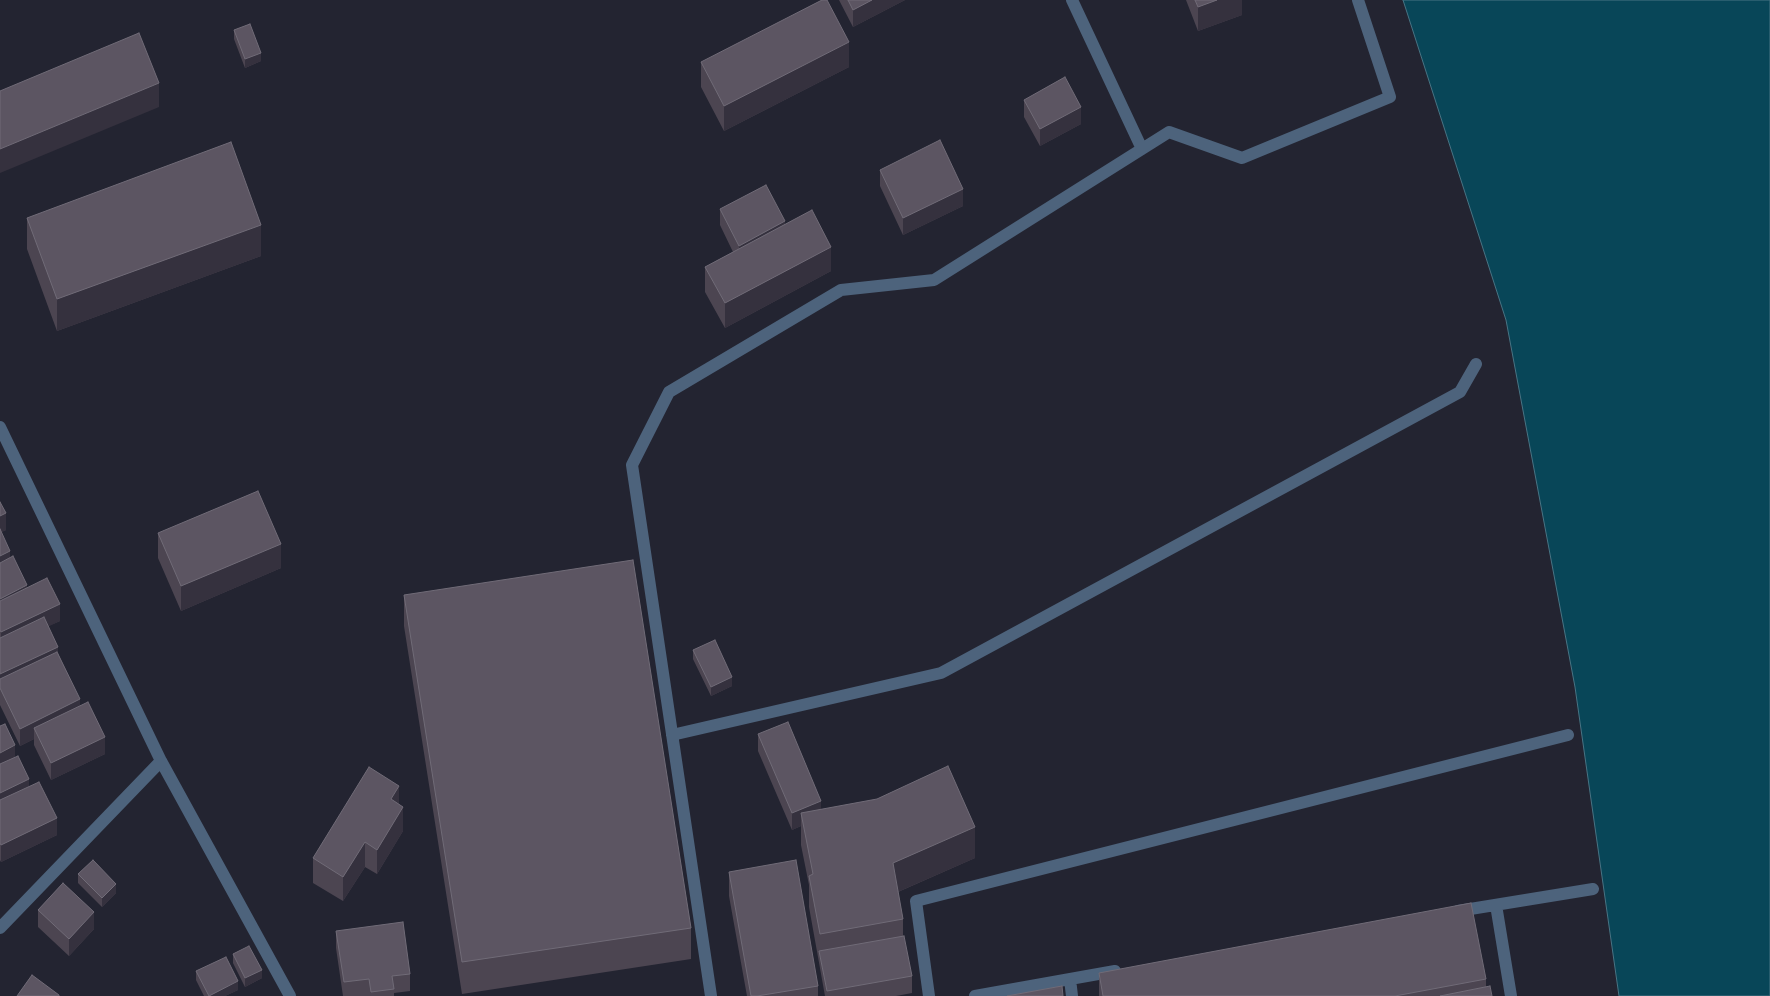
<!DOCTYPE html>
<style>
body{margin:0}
canvas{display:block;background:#232431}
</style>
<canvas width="1770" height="996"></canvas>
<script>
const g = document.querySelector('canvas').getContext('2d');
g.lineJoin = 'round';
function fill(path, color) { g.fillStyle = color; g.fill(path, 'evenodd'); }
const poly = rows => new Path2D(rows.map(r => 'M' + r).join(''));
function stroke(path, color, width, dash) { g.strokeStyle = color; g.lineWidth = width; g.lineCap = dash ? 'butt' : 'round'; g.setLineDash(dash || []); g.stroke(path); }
const water = poly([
 [1403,0,1770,0,1770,996,1619,996,1575,687,1506,320,1403,0]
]);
fill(water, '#084658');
stroke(water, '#487484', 1);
stroke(poly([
 [1072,0,1142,149],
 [672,735,941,673,1460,392,1476,364],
 [1496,905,1511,996],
 [1458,911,1593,889],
 [1070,979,1072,996],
 [711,996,632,465,669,392,841,290,934,280,1169,132,1242,158,1390,97,1358,0],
 [929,996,916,901,1568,735],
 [975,996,1115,971]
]), '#4d637c', 12);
stroke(poly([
 [0,427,161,761,290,996],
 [0,928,161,761]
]), '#4d637c', 12);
fill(poly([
 [839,0,905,0,853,27],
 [1186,0,1242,0,1242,15,1198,31],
 [234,30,261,61,245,68,234,39],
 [701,62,849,67,724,131,701,87],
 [1024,100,1081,124,1040,146,1024,117],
 [880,170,963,206,903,235,880,186],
 [720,209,785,224,831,271,725,328,705,292,705,267,733,252,720,225],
 [27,218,261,256,57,331,27,249],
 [0,502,6,530,1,532,10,558,27,588,60,621,48,626,58,653,80,705,105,754,51,780,34,745,34,739,20,746,0,705],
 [158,533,281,568,181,611,158,558],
 [404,595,691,928,691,959,462,994,404,626],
 [693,650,732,686,711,696,693,659],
 [0,726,29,786,57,835,1,862,0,860],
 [758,734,821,809,975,858,898,892,903,919,903,936,912,976,912,993,896,996,825,996,809,907,809,885,801,845,801,826,792,830,758,751],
 [399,804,403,831,377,874,365,867,343,901,313,883,313,858],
 [729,872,818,986,818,996,747,996,729,896],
 [78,874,116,893,102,907,78,883],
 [38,910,94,929,69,956,38,927],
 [336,931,410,974,410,991,394,993,394,996,343,996,336,948],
 [233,954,262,978,245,987,233,963],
 [196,971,238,990,225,996,204,996,196,980],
 [1099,973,1486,979,1486,987,1492,996,1099,996]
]), '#4c4551');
fill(poly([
 [872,0,905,0,853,27,853,10],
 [1217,0,1242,0,1242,15,1198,31,1198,7],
 [849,42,849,67,724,131,724,106],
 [261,53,261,61,245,68,245,59],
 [159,83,159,107,0,173,0,149],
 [1081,107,1081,124,1040,146,1040,129],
 [963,189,963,206,903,235,903,218],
 [785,221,785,238,739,262,739,246],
 [261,225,261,256,57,331,57,299],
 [831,247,831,271,725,328,725,303],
 [6,513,6,530,0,533,0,516],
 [281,544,281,568,181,611,181,586],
 [10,551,10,568,0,573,0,556],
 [27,585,27,602,0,616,0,599],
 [60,604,60,621,1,649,1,632],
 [58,647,58,663,0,688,0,674],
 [732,677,732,686,711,696,711,687],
 [80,699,80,716,34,728,34,739,20,746,20,729],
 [105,737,105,754,51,780,51,763],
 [15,745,15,762,0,770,0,753],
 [29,779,29,796,0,810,0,793],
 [399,786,399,810,391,799],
 [821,801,821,818,801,813,801,826,792,830,792,813],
 [403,807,403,831,377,874,377,850],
 [57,818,57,835,1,862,1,845],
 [975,827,975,858,893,894,893,863],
 [365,842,365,867,343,901,343,877],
 [116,884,116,893,102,907,102,898],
 [94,912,94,929,69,956,69,939],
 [262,970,262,978,245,987,245,978],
 [238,981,238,990,225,996,209,996]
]), '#35313e');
const building = poly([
 [822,0,827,0,849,42,724,106,701,62,822,0],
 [848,0,872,0,853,10,848,0],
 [1195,0,1217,0,1198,7,1195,0],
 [250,24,261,53,245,59,234,30,250,24],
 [139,33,159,83,0,149,0,91,139,33],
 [1065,77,1081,107,1040,129,1024,100,1065,77],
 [940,140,963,189,903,218,880,170,940,140],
 [231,142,261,225,57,299,27,218,231,142],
 [766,185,785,221,739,246,720,209,766,185],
 [812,210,831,247,725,303,705,267,812,210],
 [258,491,281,544,181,586,158,533,258,491],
 [0,502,6,513,0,516,0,502],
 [0,529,10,551,0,556,0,529],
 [13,556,27,585,0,599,0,563,13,556],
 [633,560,691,928,462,962,404,595,633,560],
 [47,578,60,604,1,632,0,630,0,601,47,578],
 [44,617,58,647,0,674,0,638,44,617],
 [715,640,732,677,711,687,693,650,715,640],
 [57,652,80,699,20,729,0,688,0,679,57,652],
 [88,702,105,737,51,763,34,728,88,702],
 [788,722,821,801,792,813,758,734,788,722],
 [5,724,15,745,0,753,0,726,5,724],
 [18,756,29,779,0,793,0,764,18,756],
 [948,766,975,827,893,863,903,919,820,934,809,876,813,874,801,813,877,799,948,766],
 [369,767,399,786,391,799,403,807,377,850,365,842,343,877,313,858,369,767],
 [39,782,57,818,1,845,0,843,0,800,39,782],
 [93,860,116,884,102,898,78,874,93,860],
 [796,860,818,986,757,996,751,996,729,872,796,860],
 [63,883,94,912,69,939,38,910,63,883],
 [1471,903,1486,979,1395,996,1103,996,1099,973,1471,903],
 [403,922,410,974,392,976,394,989,371,992,369,979,344,982,336,931,403,922],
 [904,936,912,976,827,991,819,951,904,936],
 [249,946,262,970,245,978,233,954,249,946],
 [226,957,238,981,209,996,196,971,226,957],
 [32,975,59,995,59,996,17,996,32,975],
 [1062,986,1063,996,1007,996,1062,986],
 [1490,986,1492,996,1440,996,1490,986]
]);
fill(building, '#5c5562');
stroke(building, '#706b77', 1);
</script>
